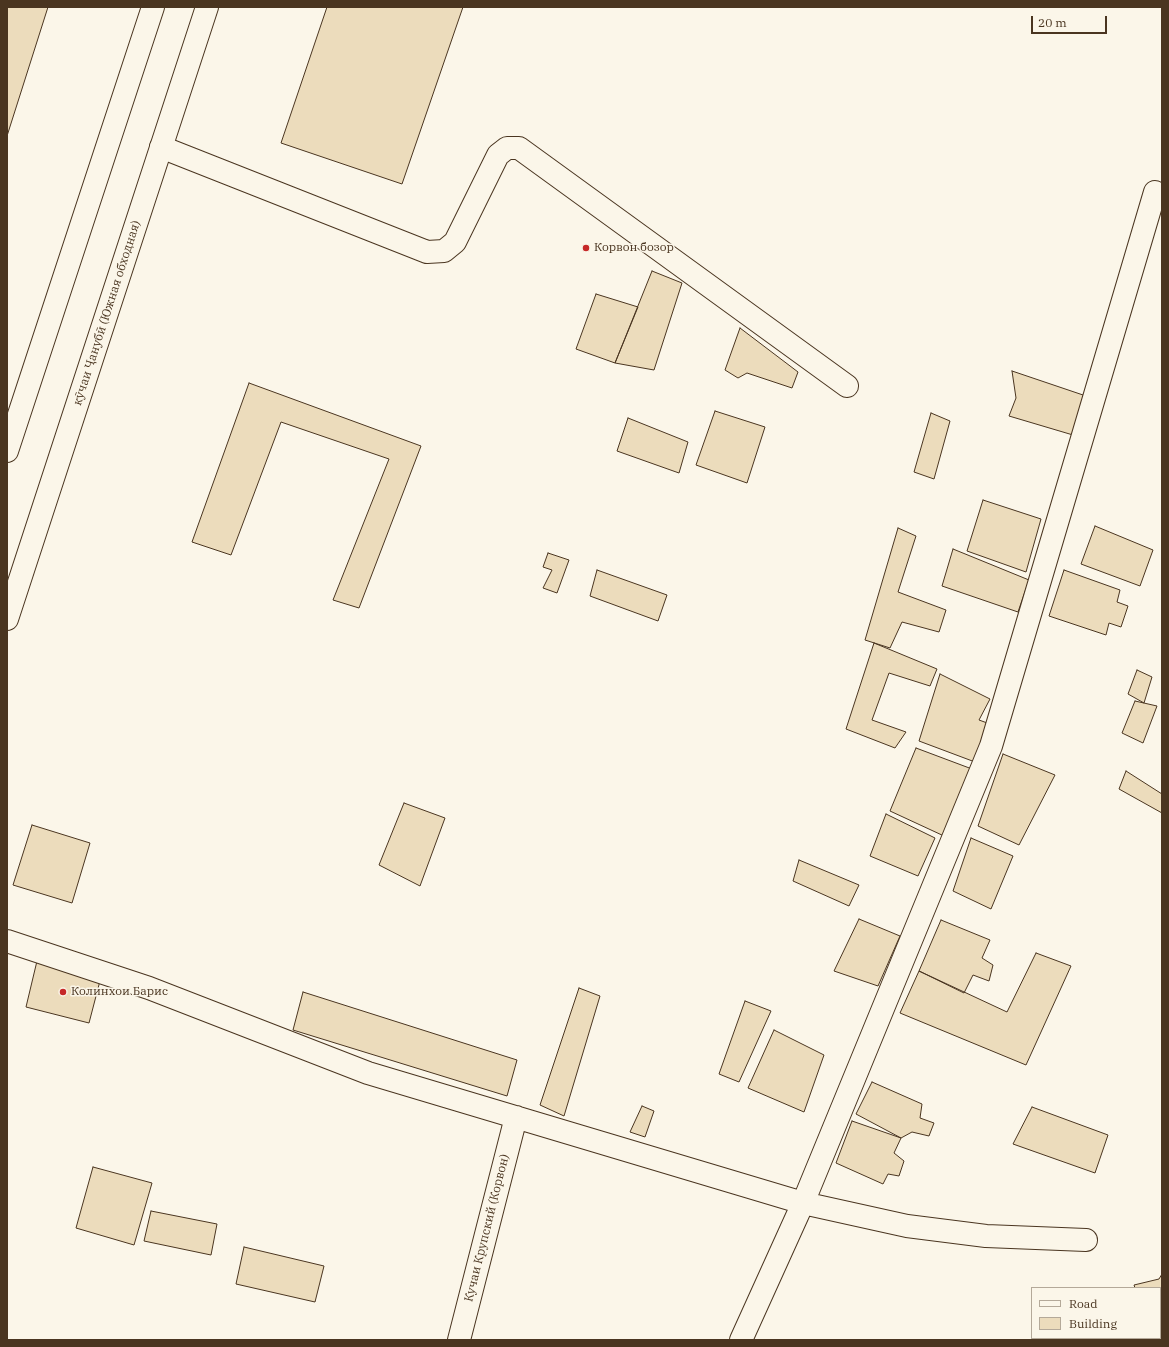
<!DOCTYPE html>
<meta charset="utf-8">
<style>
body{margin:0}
#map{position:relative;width:1169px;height:1347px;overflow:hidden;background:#fbf6e9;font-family:"IBM Plex Serif",serif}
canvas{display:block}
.frame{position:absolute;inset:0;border:8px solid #4a3520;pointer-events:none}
.legend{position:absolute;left:1031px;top:1287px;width:130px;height:52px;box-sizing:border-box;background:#fbf6e9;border:1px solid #b4a999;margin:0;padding:5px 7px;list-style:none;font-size:12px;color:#4a3520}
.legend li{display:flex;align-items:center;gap:8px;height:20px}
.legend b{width:20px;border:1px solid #b4a999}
.scale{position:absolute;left:1031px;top:16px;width:76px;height:18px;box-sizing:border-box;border:2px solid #4a3520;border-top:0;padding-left:5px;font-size:12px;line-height:14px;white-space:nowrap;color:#4a3520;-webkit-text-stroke:3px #fbf6e9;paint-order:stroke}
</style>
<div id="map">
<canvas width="1169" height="1347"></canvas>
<div class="frame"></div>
<ul class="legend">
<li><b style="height:5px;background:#fbf6e9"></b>Road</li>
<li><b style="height:11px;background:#ecdcbc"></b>Building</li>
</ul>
<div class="scale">20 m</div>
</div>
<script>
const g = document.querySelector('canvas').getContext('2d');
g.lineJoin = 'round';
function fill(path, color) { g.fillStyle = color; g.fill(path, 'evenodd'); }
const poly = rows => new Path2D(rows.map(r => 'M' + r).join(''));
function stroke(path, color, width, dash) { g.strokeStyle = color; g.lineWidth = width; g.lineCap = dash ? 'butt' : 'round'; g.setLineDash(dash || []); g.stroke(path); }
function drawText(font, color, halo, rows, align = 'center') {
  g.font = font + ' "IBM Plex Serif",serif'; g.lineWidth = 3; g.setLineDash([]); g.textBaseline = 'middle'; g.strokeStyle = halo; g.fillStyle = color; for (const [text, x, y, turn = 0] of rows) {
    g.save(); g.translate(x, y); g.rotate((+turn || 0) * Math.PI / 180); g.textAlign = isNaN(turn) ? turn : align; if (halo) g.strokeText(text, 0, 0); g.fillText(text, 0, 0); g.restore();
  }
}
const building = poly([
 [7,7,48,7,7,136,7,7],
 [327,7,463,7,402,184,281,143,327,7],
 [652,271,682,283,654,370,615,363,652,271],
 [596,294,638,307,615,363,576,349,596,294],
 [740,328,798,372,792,388,747,373,738,378,725,370,740,328],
 [1012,371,1086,396,1073,435,1009,416,1016,398,1012,371],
 [249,383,421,446,359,608,333,600,389,459,281,422,231,555,192,542,249,383],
 [715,411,765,427,747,483,696,465,715,411],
 [931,413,950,421,934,479,914,472,931,413],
 [628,418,688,442,679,473,617,451,628,418],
 [983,500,1041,519,1026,572,967,551,983,500],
 [1095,526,1153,550,1140,586,1081,564,1095,526],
 [898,528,916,536,898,592,946,610,939,632,902,622,890,648,865,640,898,528],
 [953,549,1029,580,1018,612,942,586,953,549],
 [548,553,569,560,557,593,543,588,552,570,543,567,548,553],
 [597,570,667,595,658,621,590,596,597,570],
 [1064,570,1120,590,1117,602,1128,606,1121,627,1109,623,1106,635,1049,616,1064,570],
 [874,643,937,669,930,686,889,673,872,720,906,732,895,748,846,729,874,643],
 [1137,670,1152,677,1144,703,1128,694,1137,670],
 [940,674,990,699,979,720,990,724,975,762,919,741,940,674],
 [1135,701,1157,706,1143,743,1122,733,1135,701],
 [916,748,972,769,944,836,890,811,916,748],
 [1003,754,1055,775,1019,845,978,826,1003,754],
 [1126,771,1162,794,1162,813,1119,789,1126,771],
 [404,803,445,818,420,886,379,865,404,803],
 [886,814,935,838,918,876,870,856,886,814],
 [32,825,90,843,72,903,13,885,32,825],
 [971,838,1013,856,991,909,953,891,971,838],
 [799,860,859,885,849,906,793,881,799,860],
 [859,919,900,936,878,986,834,971,859,919],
 [941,920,990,940,982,958,993,965,989,981,973,975,964,993,919,971,941,920],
 [1036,953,1071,966,1026,1065,900,1013,919,971,1007,1012,1036,953],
 [37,961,101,977,89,1023,26,1007,37,961],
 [579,988,600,996,564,1116,540,1105,579,988],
 [303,992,517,1060,507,1096,293,1030,303,992],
 [745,1001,771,1011,739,1082,719,1074,745,1001],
 [774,1030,824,1055,804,1112,748,1088,774,1030],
 [872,1082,922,1104,920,1118,934,1123,929,1136,912,1132,901,1138,856,1114,872,1082],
 [642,1106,654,1111,645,1137,630,1132,642,1106],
 [1032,1107,1108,1135,1095,1173,1013,1144,1032,1107],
 [852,1121,901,1138,894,1153,904,1161,899,1176,888,1174,883,1184,836,1163,852,1121],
 [93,1167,152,1183,134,1245,76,1228,93,1167],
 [151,1211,217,1224,211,1255,144,1241,151,1211],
 [244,1247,324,1266,315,1302,236,1284,244,1247],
 [1162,1274,1162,1322,1160,1322,1160,1288,1135,1288,1134,1285,1159,1279,1162,1274]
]);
fill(building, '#ecdcbc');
stroke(building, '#4a3520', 1);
const minor = poly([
 [161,147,427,252,444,251,455,242,498,155,507,148,519,148,847,386],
 [7,941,149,988,368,1073,803,1203,907,1226,986,1236,1086,1240],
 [459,1340,516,1117],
 [741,1340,803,1203,991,746,1155,192]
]);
const secondary = poly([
 [7,451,153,7],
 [7,619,207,7]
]);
stroke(minor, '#4a3520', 24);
stroke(secondary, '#4a3520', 24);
stroke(minor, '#fbf6e9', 22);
stroke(secondary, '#fbf6e9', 22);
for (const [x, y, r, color] of [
 [586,248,4,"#c62828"],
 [63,992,4,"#c62828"]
]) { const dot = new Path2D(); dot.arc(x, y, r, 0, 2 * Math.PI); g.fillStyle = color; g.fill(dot); stroke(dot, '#fbf6e9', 1.5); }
drawText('12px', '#4a3520', '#fbf6e9', [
 ["Корвон бозор",594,248],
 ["Колинхои Барис",71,992]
], 'left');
drawText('12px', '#4a3520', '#fbf6e9', [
 ["кӯчаи Ҷанубӣ (Южная обходная)",107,313,-72],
 ["Кучаи Крупский (Корвон)",487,1228,-76]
]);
</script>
